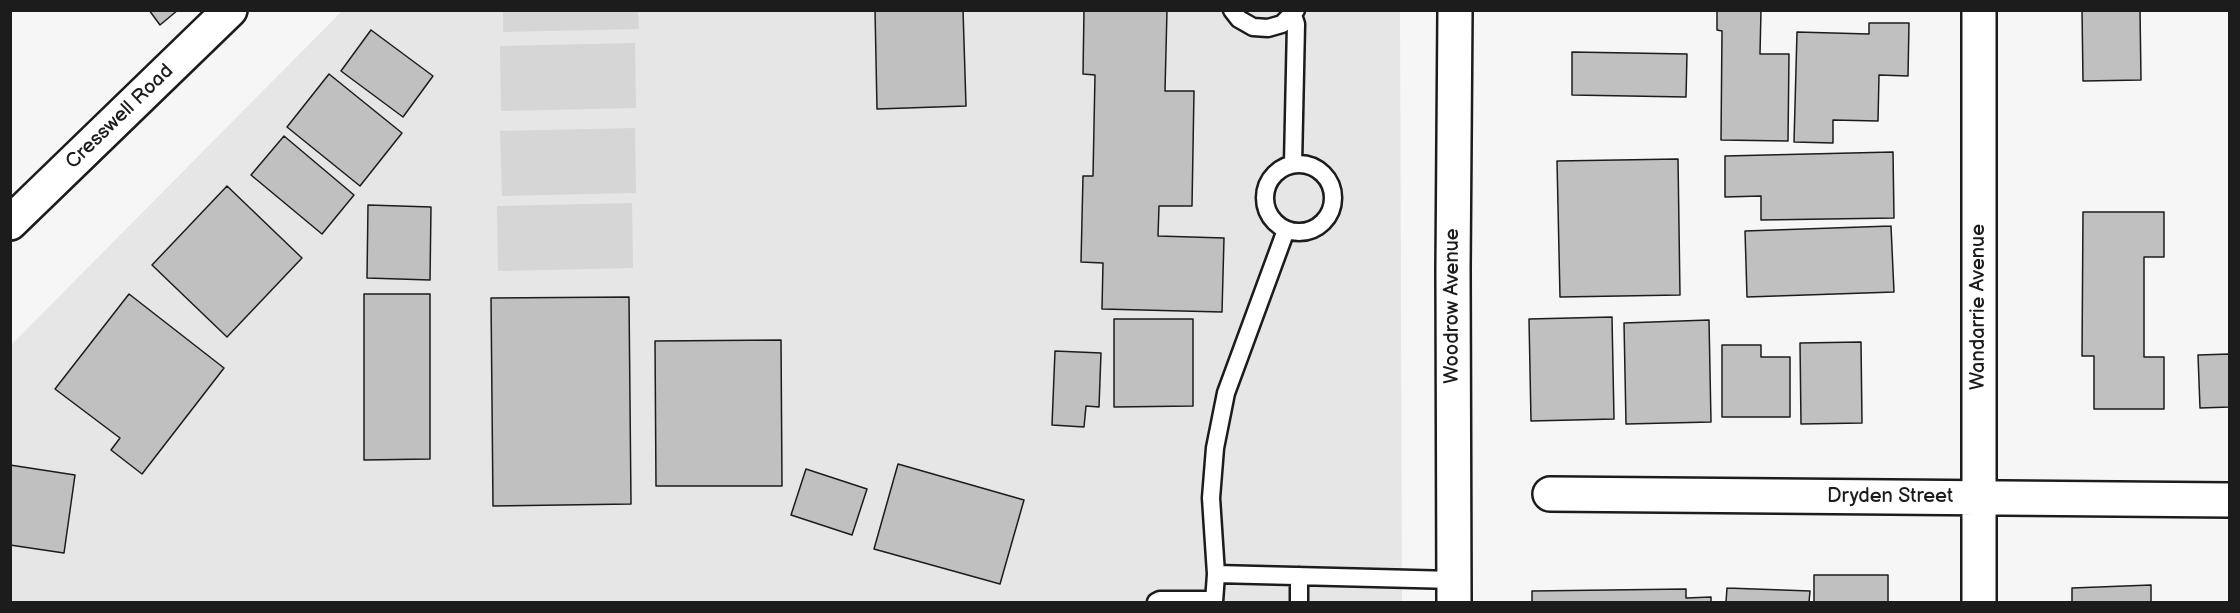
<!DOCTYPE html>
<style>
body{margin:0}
#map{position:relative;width:2240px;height:613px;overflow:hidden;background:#f6f6f6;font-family:"Balsamiq Sans",sans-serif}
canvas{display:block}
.frame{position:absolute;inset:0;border:12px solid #1c1c1c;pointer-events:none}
</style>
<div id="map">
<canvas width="2240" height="613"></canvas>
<div class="frame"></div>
</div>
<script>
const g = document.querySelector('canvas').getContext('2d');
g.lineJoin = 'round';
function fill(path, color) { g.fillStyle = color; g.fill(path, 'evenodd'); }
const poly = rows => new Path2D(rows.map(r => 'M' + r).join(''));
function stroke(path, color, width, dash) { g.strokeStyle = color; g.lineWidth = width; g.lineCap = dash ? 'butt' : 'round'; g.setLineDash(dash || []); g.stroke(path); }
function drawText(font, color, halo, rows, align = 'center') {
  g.font = font + ' "Balsamiq Sans",sans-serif'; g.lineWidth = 6; g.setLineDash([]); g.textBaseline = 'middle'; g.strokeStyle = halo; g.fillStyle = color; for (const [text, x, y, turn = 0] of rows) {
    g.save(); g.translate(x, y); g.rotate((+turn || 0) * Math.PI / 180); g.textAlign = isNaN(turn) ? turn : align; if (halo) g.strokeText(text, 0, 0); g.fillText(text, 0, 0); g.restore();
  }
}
fill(poly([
 [342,11,1400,11,1402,602,11,602,11,345]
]), '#e6e6e6');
fill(poly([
 [503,11,638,11,639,29,503,32],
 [635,43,636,108,501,111,500,46],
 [635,128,636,193,502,196,500,131],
 [632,203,633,268,498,271,497,206]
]), '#d6d6d6');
const building = poly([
 [149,10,178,10,160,25,149,10],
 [875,10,963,10,966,106,877,109,875,10],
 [1084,10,1167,10,1165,91,1194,91,1192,206,1159,206,1158,236,1224,238,1222,312,1102,309,1103,263,1081,262,1083,176,1093,176,1095,75,1083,74,1084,10],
 [1717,10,1761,10,1760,54,1789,54,1788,141,1721,140,1722,31,1717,30,1717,10],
 [2082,10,2140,10,2141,80,2083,81,2082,10],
 [1869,23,1909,23,1908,76,1879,75,1878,121,1833,120,1833,143,1794,142,1797,32,1869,34,1869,23],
 [371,30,433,76,403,117,341,71,371,30],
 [1572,52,1687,54,1686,97,1572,95,1572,52],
 [329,74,402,133,360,186,287,127,329,74],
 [284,136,354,195,322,234,251,175,284,136],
 [1893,152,1894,218,1761,220,1761,196,1725,197,1725,156,1893,152],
 [1678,159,1680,295,1560,297,1557,161,1678,159],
 [227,186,302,258,227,337,152,265,227,186],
 [368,205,431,207,430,280,367,278,368,205],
 [2083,212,2164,212,2164,257,2144,257,2144,357,2164,357,2164,409,2094,409,2094,356,2082,356,2083,212],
 [1891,226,1894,292,1747,297,1745,231,1891,226],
 [129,294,224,368,142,474,111,450,120,438,55,389,129,294],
 [364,294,430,294,430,459,364,460,364,294],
 [629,297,631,504,493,506,491,298,629,297],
 [1612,317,1614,419,1531,421,1529,319,1612,317],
 [1114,319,1193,319,1193,406,1114,407,1114,319],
 [1709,320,1711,422,1626,424,1624,323,1709,320],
 [781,340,782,486,656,486,655,341,781,340],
 [1861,342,1862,423,1801,424,1800,343,1861,342],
 [1722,345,1761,345,1761,357,1790,357,1790,417,1722,417,1722,345],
 [1055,351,1101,353,1099,407,1086,406,1084,427,1052,425,1055,351],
 [2230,354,2230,407,2200,408,2198,355,2230,354],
 [898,464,1024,500,1000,584,874,549,898,464],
 [10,465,75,475,64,553,10,545,10,465],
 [806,469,867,489,852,535,791,515,806,469],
 [1814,575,1888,575,1888,602,1814,602,1814,575],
 [2151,585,2151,602,2072,602,2072,588,2151,585],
 [1727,588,1810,591,1809,602,1726,602,1727,588],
 [1686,589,1686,598,1711,597,1711,602,1532,602,1532,591,1686,589]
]);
fill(building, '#c0c0c0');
stroke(building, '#1c1c1c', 1.5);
const service = poly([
 [1232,10,1239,19,1253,27,1268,28,1282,24,1296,10],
 [1293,15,1296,24,1293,164],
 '1265 198a34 34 0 1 1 68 0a34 34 0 1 1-68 0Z',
 [1216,574,1454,580],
 [1156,602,1160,600,1214,600],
 [1214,602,1216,574,1211,498,1215,448,1226,393,1286,230],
 [1299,602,1299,576]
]);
const minor = poly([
 [10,223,230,10],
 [1550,494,2230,500],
 [1979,602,1979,10]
]);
const primary = poly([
 [1454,602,1453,269,1455,10]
]);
stroke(service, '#1c1c1c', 21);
stroke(minor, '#1c1c1c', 38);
stroke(primary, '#1c1c1c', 38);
stroke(service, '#fff', 16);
stroke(minor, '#fff', 33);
stroke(primary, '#fff', 33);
drawText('20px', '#1c1c1c', '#fff', [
 ["Cresswell Road",120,117,-44],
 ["Woodrow Avenue",1453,306,-90],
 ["Wandarrie Avenue",1979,307,-90],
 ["Dryden Street",1890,497]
]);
</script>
